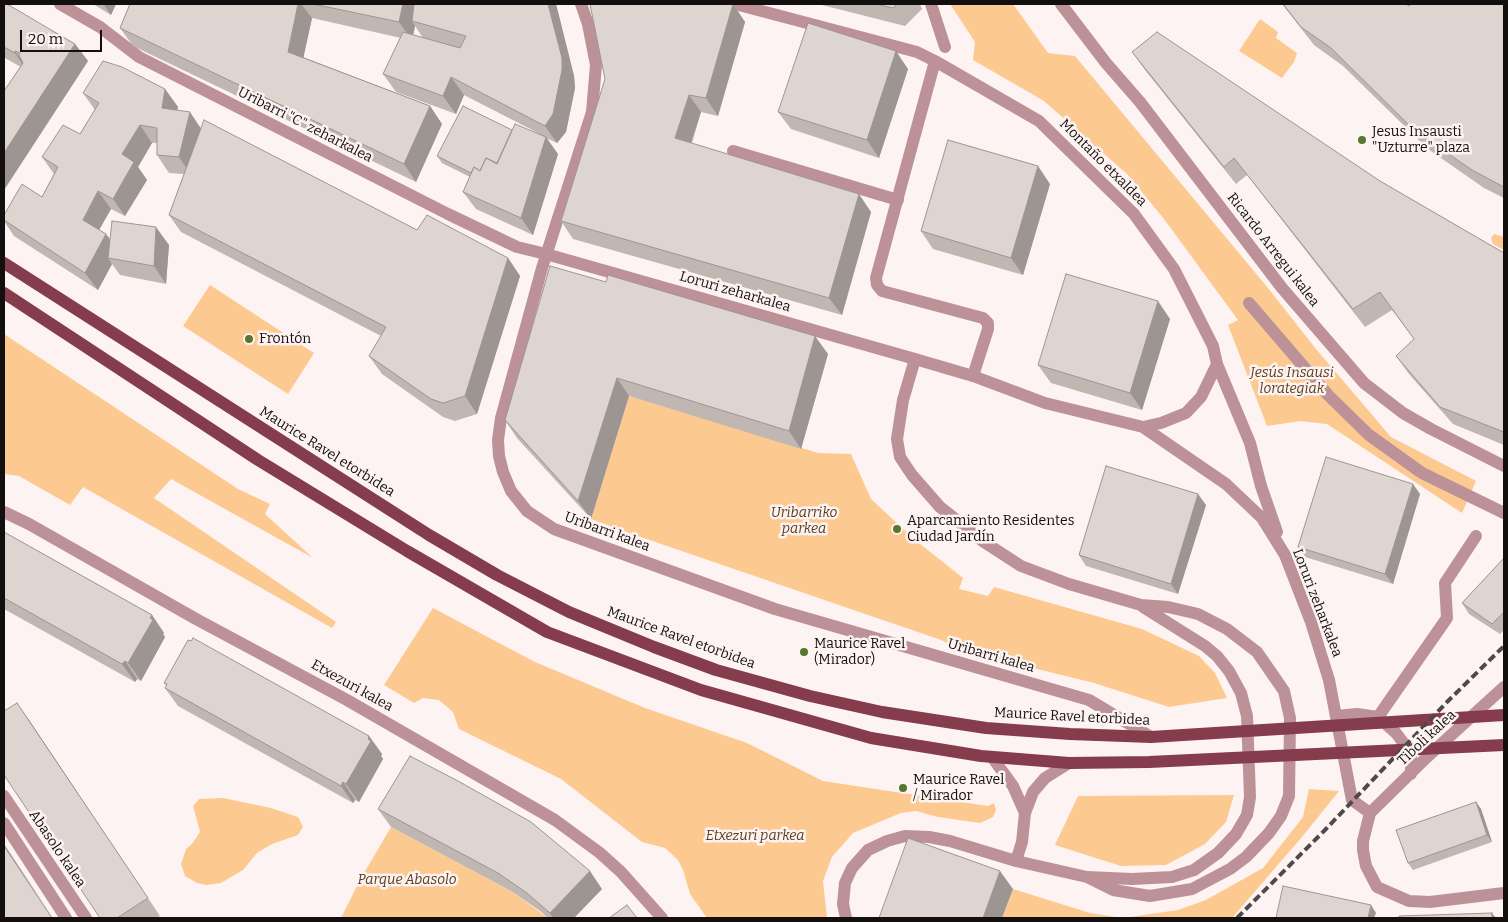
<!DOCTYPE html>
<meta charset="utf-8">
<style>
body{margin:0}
#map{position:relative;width:1508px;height:922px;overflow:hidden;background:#fdf3f2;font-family:Bitter,serif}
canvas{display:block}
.frame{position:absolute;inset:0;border:5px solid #130f0f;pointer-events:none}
.scale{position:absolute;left:20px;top:30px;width:82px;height:22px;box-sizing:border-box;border:2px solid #130f0f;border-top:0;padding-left:6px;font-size:15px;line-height:18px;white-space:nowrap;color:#130f0f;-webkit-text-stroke:4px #fdf3f2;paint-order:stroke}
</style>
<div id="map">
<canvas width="1508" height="922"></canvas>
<div class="frame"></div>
<div class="scale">20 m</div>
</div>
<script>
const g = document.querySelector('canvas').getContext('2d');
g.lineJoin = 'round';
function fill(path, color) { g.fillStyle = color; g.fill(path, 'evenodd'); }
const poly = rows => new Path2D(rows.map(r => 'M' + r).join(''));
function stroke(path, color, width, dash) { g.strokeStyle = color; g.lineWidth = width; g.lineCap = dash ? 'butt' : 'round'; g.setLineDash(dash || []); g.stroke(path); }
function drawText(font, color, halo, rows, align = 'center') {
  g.font = font + ' Bitter,serif'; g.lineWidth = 5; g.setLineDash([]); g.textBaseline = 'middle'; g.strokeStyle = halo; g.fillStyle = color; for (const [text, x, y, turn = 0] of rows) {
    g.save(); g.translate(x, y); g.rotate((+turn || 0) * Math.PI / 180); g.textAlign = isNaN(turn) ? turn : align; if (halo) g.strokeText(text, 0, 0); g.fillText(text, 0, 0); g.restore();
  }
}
fill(poly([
 [950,4,1013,4,1048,53,1075,56,1268,288,1316,349,1391,437,1476,481,1462,513,1327,424,1300,421,1267,426,1228,325,1238,320,1164,219,1128,175,1044,101,973,60,975,42],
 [1260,19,1278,32,1276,38,1297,53,1294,62,1282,78,1239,51],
 [1494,234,1504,237,1504,250,1493,244,1491,238],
 [210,285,314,353,288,394,183,326],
 [4,334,238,489,270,504,265,514,313,558,171,479,154,498,336,622,332,628,83,487,70,505,19,476,4,474],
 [629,396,818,453,851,454,871,499,914,539,963,578,959,589,988,596,994,587,1142,629,1199,656,1215,673,1227,698,1169,707,1094,683,964,651,941,640,632,534,591,519],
 [433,608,535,662,645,708,747,743,823,781,988,806,994,803,996,810,993,817,980,823,938,817,916,811,901,813,853,833,832,857,823,881,827,918,707,918,690,894,683,870,678,860,665,848,642,842,561,779,459,729,453,712,439,700,423,698,414,703,384,685],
 [1309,789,1339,791,1302,837,1232,918,1002,918,1013,889,1090,913,1123,918,1178,910,1206,900,1263,868,1303,817],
 [1234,795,1226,822,1205,844,1166,865,1121,866,1055,845,1078,796],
 [223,798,271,808,298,817,303,827,298,835,272,844,257,853,243,870,221,883,206,885,197,883,185,876,181,864,186,849,192,844,200,832,193,806,199,799],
 [391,827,511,891,548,918,341,918,360,880]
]), '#fcca91');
stroke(poly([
 [733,151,898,200],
 [1378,717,1447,618,1445,583,1476,536]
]), '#bd9198', 12);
stroke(poly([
 [60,4,100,27,139,57,448,214,517,247,546,254,915,359,973,376,1045,403,1143,427,1226,484,1262,518,1285,555,1311,622,1329,680,1352,800,1370,813],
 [581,4,588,24,596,65,592,112,542,268,501,418,498,440,499,456,503,472,511,491,527,511,554,529,775,609,1089,700,1151,737],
 [735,4,917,52,935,61,1039,121,1134,214,1174,269,1213,346,1217,364,1250,443,1261,486,1277,532],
 [931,4,945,47],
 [1061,4,1106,63,1140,102,1282,288,1364,383,1403,413,1431,429,1504,466],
 [935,61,876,278,877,285,882,291,983,318,988,323,988,329,973,376],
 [1249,303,1328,395,1369,435,1422,473,1504,513],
 [915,359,903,400,897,439,900,457,912,475,940,507,984,542,1021,566,1069,584,1141,605,1168,607,1198,614,1227,629,1257,652,1284,691,1290,718,1289,796,1281,816,1269,833,1246,857,1230,869,1192,889,1150,896,1113,890,1087,877],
 [1143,427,1161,423,1186,413,1201,397,1217,364],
 [4,512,29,524,196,619,347,700,555,820,600,853,621,872,662,918],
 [1337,716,1357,714,1378,717,1396,733,1411,753,1411,774],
 [992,757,1013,786,1025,813],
 [4,796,86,918],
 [1370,813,1363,841,1363,850,1366,866,1377,887,1409,901,1430,902,1504,893],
 [1370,813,1426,758,1504,687],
 [4,823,66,918],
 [1016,861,1022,842,1025,813,1033,792,1045,778,1069,763],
 [846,918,843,904,845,883,852,868,868,850,887,841,905,836,929,837,950,841,1016,861,1087,877,1132,879,1172,877,1194,870,1218,853,1236,834,1247,815,1250,797,1247,716,1241,693,1229,671,1217,656,1205,646,1143,607]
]), '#bd9198', 12);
stroke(poly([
 [4,263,429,535,497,575,569,612,654,647,716,670,810,696,882,712,986,728,1070,734,1151,737,1504,715],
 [4,293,258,460,407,551,547,632,701,690,871,738,981,756,1069,763,1149,762,1504,745]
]), '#853c4c', 12);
stroke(poly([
 [1237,918,1324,831,1448,701,1504,646]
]), '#4f4949', 4, [8, 4]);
fill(poly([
 [4,4,75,44,88,61,4,190,4,88,5,90,21,67,5,58,4,56],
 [93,4,116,4,111,15],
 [130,4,556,4,574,76,575,88,566,132,557,143,546,138,558,154,533,235,476,209,463,192,470,177,442,163,437,156,512,130,538,133,464,95,456,114,396,92,383,74,401,38,312,18,303,57,430,106,442,124,416,182,133,46,120,28],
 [415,26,423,38,413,35],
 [733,4,745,22,718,116,701,112,692,143,871,212,842,315,573,239,561,221,605,79],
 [818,4,920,4,922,9,905,26],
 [1282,4,1406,4,1409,6,1504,4,1504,198,1484,188,1428,149,1343,66,1314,45],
 [1132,52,1380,181,1504,253,1504,445,1453,424,1409,374,1396,356,1414,339,1392,310,1365,327,1247,175,1236,184,1145,70],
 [908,69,879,158,791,129,778,112],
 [165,89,178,107,177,110,201,128,417,230,508,258,520,276,477,414,455,421,443,417,382,374,369,356,381,336,181,232,169,215,184,174,169,173,157,155,157,143,152,143,138,167,147,180,125,216,111,209,99,230,106,234,110,239,169,245,166,284,120,275,112,264,98,290,14,236,4,221,4,215,42,197,54,174,42,157,80,134,95,110,83,93],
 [1050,184,1023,275,933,249,921,231],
 [550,266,828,354,801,449,629,396,591,519,517,438,505,420],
 [1170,319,1142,410,1051,383,1038,365],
 [1420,494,1393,584,1305,557,1298,547],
 [1206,505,1178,594,1086,566,1079,555],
 [4,532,152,615,164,633,163,634,165,637,141,681,137,679,135,682,4,609],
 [1504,558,1504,630,1500,634,1469,614,1462,603],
 [164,683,369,736,382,754,381,756,383,759,359,802,355,800,353,803,178,706,165,688,167,686],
 [29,720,160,916,156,918,100,918],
 [1476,802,1481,809,1492,842,1413,870,1408,863],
 [378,809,602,889,574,918,548,918,540,911,511,891,391,827]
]), '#c0b7b3');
fill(poly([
 [104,4,116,4,111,15,104,5],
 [298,4,301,4,312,18,301,69,288,52],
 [403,4,419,4,412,21,415,26,412,40,399,22],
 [548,4,556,4,574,76,575,88,566,132,557,143,545,126],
 [733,4,745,22,718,116,706,98],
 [75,44,88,61,4,190,4,153],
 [15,51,28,69,27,71,15,53],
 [896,51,908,69,879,158,867,140],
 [451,77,464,95,456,114,443,96],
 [165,89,178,107,174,125,162,108],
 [689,95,701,112,687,155,675,138],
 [430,106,442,124,416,182,404,164],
 [190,112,202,130,191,175,179,157],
 [140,125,152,143,138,167,147,180,125,216,113,199,122,154],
 [546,137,558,154,533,235,521,218],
 [1038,166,1050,184,1023,275,1011,258],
 [98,191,111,209,95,237,83,220],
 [859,194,871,212,842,315,829,298],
 [156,227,169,245,166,284,154,266],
 [106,234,119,252,108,258,112,264,98,290,85,273],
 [508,258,520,276,477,414,465,396],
 [1158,301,1170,319,1142,410,1130,393],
 [815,336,828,354,801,449,789,431],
 [617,378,629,396,591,519,578,501],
 [1413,484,1420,494,1393,584,1385,574],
 [1198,494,1206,505,1178,594,1171,584],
 [152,615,164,633,163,634,165,637,141,681,128,663],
 [125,661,137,679,135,682,122,664],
 [17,703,29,720,160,916,148,898],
 [369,736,382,754,381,756,383,759,359,802,346,784],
 [343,782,355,800,353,803,341,786],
 [1476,802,1481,809,1492,842,1487,835],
 [4,844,53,918,4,846],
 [590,871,602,889,574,918,553,918,550,913],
 [1000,871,1013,889,1002,918,983,918],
 [1371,905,1376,913,1374,918,1368,918],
 [1492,913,1496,918,1492,918]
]), '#9c9592');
const building = poly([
 [4,4,7,4,75,44,4,153,4,91,23,63,19,55,20,53,15,51,15,53,4,47,4,4],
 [130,4,298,4,288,52,430,106,404,164,120,28,130,4],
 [313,4,403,4,399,22,313,4],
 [414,4,548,4,562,58,562,70,553,114,545,126,451,77,443,96,383,74,403,32,460,48,466,36,412,21,414,4],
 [590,4,733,4,706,98,689,95,675,138,859,194,829,298,561,221,605,79,590,4],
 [876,4,897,4,893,8,876,4],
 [1283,4,1406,4,1409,6,1411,4,1504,4,1504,187,1472,170,1415,131,1331,48,1301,27,1283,4],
 [808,23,896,51,867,140,778,112,808,23],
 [1157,32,1380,181,1504,253,1504,432,1440,407,1396,356,1414,339,1380,292,1353,309,1234,158,1224,167,1132,52,1157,32],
 [103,61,122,67,165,89,162,108,190,112,179,157,157,155,157,128,140,125,122,154,134,162,113,199,98,191,83,220,106,234,85,273,4,220,4,215,22,184,42,197,58,167,42,157,63,125,80,134,99,103,83,93,103,61],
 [463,106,512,130,497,163,486,158,480,171,474,167,471,173,437,156,463,106],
 [204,120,417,230,427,215,508,258,465,396,443,403,431,399,369,356,386,327,169,215,204,120],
 [515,124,546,137,521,218,463,192,474,167,480,171,486,158,497,164,515,124],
 [948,140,1038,166,1011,258,921,231,948,140],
 [112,221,156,227,154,266,108,258,112,221],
 [550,266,606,282,608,275,815,336,789,431,617,378,578,501,505,420,550,266],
 [1066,274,1158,301,1130,393,1038,365,1066,274],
 [1326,457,1413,484,1385,574,1298,547,1326,457],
 [1106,466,1198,494,1171,584,1079,555,1106,466],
 [4,532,152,615,150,618,153,620,128,663,125,661,122,664,4,598,4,532],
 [1504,558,1504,612,1492,624,1462,603,1504,558],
 [193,638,369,736,368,739,371,741,346,784,343,782,341,786,165,688,167,684,164,683,188,640,191,641,193,638],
 [17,703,148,898,117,918,100,918,4,775,4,711,17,703],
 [410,756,458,781,531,822,590,871,550,913,527,893,498,873,378,809,410,756],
 [1476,802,1487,835,1408,863,1396,830,1476,802],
 [908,838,1000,871,983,918,879,918,908,838],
 [4,846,52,918,4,918,4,846],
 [1283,886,1371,905,1368,918,1276,918,1283,886],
 [627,905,637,918,609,918,627,905],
 [1492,913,1492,918,1399,918,1399,916,1492,913]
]);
fill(building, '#dfd5d0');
stroke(building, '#9c9592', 1);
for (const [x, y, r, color] of [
 [1362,140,5,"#56772e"],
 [249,339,5,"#56772e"],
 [897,529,5,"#56772e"],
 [804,652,5,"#56772e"],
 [903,788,5,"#56772e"]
]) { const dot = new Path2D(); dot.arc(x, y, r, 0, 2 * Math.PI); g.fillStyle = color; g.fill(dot); stroke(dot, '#fdf3f2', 2); }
drawText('14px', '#130f0f', '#fdf3f2', [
 ["Uribarri \"C\" zeharkalea",305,125,27],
 ["Montaño etxaldea",1103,163,45],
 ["Ricardo Arregui kalea",1273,250,52],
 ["Loruri zeharkalea",735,292,16],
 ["Maurice Ravel etorbidea",327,452,32],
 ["Uribarri kalea",607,532,20],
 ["Loruri zeharkalea",1317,603,69],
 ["Maurice Ravel etorbidea",681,638,20],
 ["Uribarri kalea",991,656,16],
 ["Etxezuri kalea",352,686,29],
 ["Maurice Ravel etorbidea",1072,717,3],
 ["Tiboli kalea",1427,738,-43],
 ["Abasolo kalea",57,849,56]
]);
drawText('14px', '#130f0f', '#fdf3f2', [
 ["Jesus Insausti",1372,132],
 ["\"Uzturre\" plaza",1372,148],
 ["Frontón",259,339],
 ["Aparcamiento Residentes",907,521],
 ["Ciudad Jardín",907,537],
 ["Maurice Ravel",814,644],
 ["(Mirador)",814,660],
 ["Maurice Ravel",913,780],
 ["/ Mirador",913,796]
], 'left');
drawText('italic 14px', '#5a3f1f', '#fdf3f2', [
 ["Jesús Insausi",1292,373],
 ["lorategiak",1292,389],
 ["Uribarriko",804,513],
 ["parkea",804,529],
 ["Etxezuri parkea",755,836],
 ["Parque Abasolo",407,880]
]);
</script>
